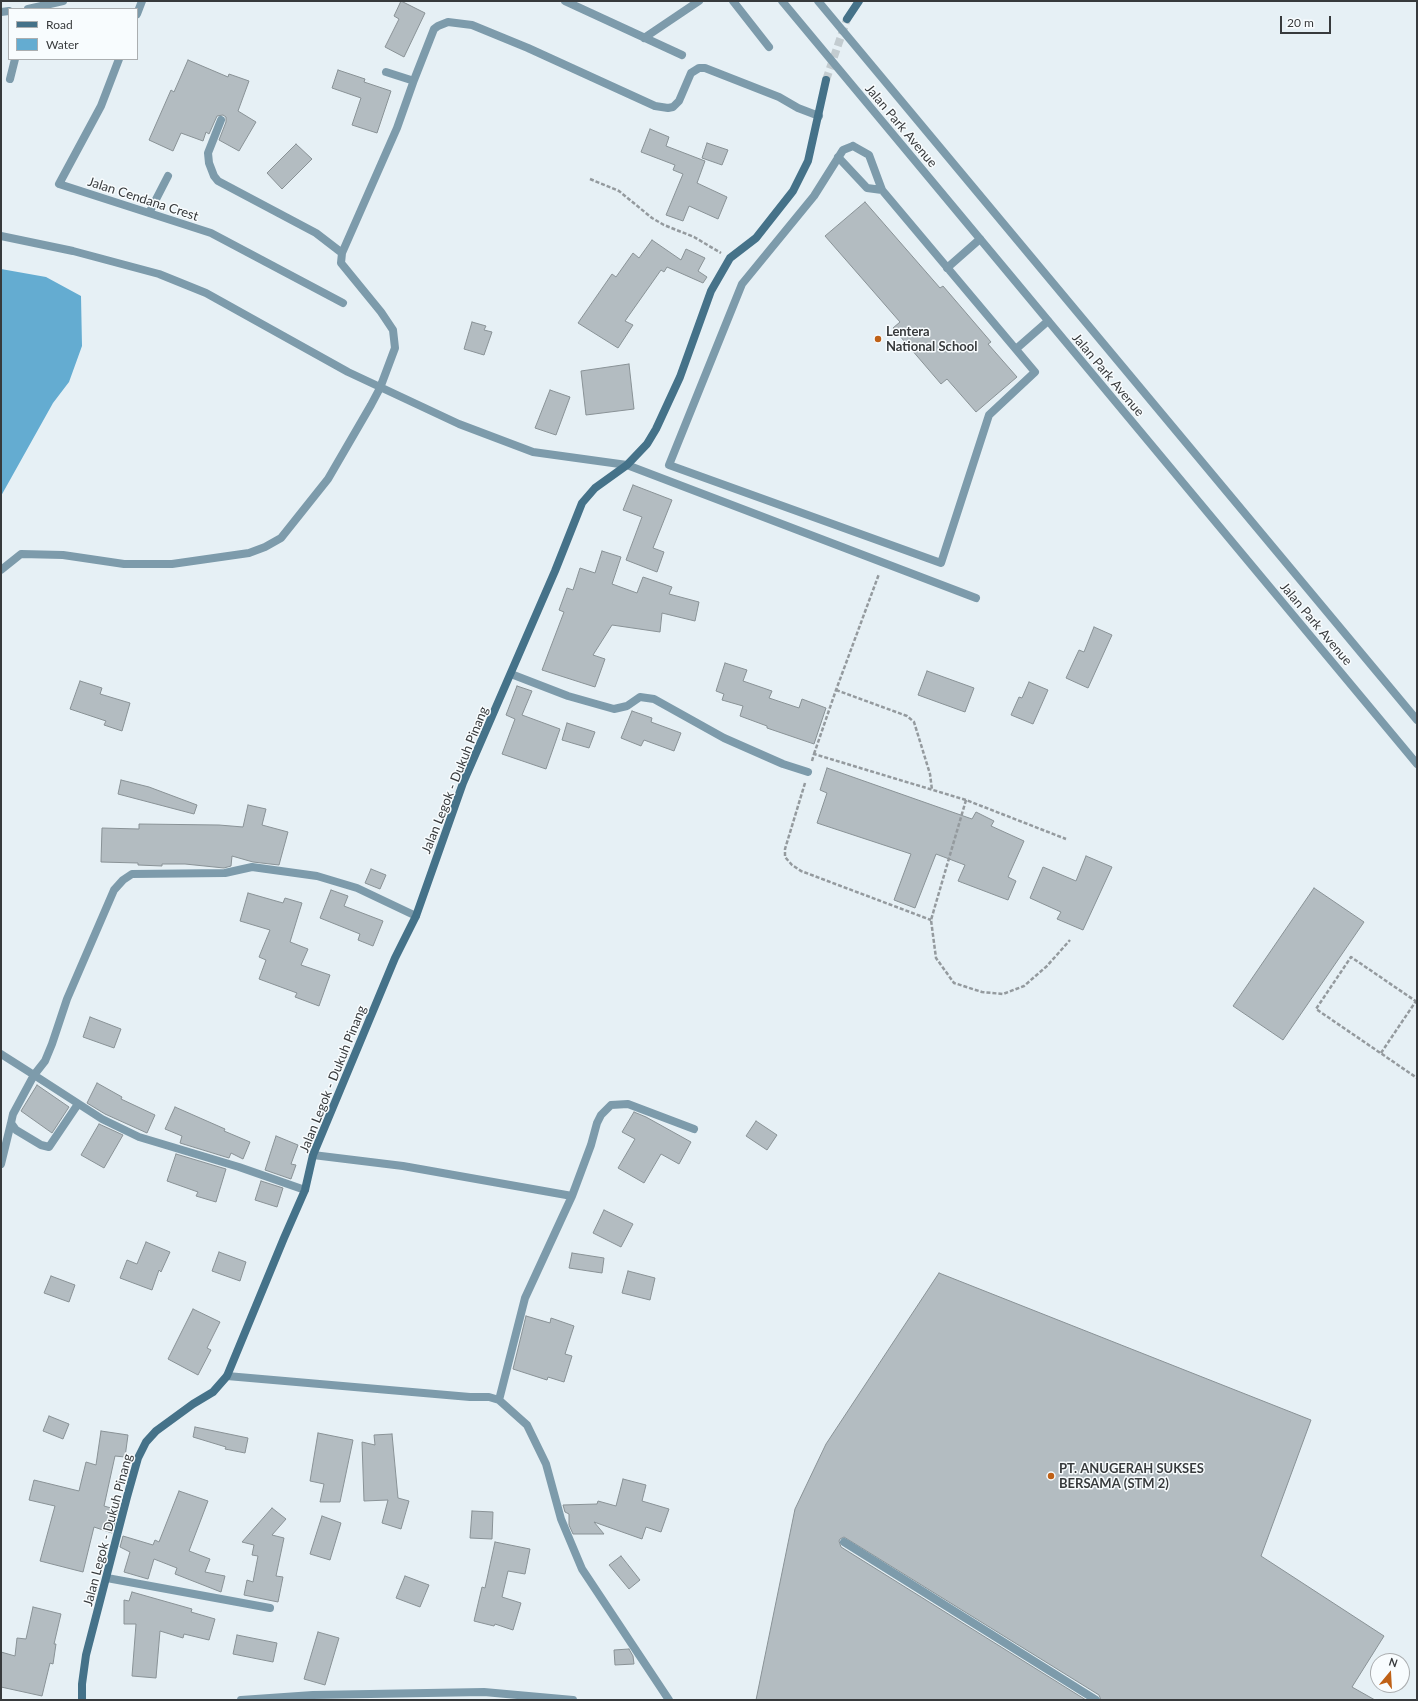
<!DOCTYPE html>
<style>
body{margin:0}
#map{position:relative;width:1418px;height:1701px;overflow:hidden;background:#e6f0f5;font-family:Lato,sans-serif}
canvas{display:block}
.frame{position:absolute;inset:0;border:2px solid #373a3c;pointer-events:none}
.legend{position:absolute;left:8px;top:8px;width:130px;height:52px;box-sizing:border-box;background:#f8fcfe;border:1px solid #abaeb0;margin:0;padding:5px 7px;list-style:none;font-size:12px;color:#373a3c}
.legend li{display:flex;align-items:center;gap:8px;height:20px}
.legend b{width:20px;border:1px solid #abaeb0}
.north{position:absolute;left:1370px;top:1653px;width:40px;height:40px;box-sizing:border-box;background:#f8fcfe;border:1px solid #abaeb0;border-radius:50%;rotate:18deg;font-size:11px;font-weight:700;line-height:16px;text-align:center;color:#373a3c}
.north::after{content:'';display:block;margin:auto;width:14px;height:18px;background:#bf6117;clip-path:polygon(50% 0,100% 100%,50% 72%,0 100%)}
.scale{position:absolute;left:1280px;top:16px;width:51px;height:18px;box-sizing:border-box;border:2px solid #373a3c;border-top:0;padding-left:5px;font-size:12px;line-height:14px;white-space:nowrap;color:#373a3c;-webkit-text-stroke:3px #f8fcfe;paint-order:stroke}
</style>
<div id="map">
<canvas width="1418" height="1701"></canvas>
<div class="frame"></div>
<ul class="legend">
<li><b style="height:5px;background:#457289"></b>Road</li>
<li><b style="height:11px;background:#64acd1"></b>Water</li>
</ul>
<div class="north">N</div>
<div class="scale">20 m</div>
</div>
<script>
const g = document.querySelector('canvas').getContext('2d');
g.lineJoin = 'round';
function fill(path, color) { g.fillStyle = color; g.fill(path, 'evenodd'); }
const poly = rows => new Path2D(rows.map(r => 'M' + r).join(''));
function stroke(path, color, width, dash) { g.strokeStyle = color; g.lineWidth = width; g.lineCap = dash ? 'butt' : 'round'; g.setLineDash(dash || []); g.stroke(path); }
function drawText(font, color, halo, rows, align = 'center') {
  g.font = font + ' Lato,sans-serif'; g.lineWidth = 3; g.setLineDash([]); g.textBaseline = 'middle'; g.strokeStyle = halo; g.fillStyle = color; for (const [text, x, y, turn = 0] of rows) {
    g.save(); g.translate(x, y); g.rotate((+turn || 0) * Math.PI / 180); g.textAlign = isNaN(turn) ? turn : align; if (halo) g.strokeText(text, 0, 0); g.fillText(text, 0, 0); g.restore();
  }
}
fill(poly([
 [1,269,46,277,81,296,82,346,69,382,53,403,1,496]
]), '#64acd1');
const building = poly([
 [401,1,425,13,404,57,385,47,399,19,394,16,401,1],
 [188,60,228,77,229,74,249,81,238,111,256,122,239,151,219,140,226,122,226,117,223,115,217,116,209,134,206,132,203,141,181,133,173,151,149,140,171,90,174,92,188,60],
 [338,70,365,79,364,82,391,91,377,133,352,125,361,98,332,88,338,70],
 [650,129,669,137,666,146,705,161,697,183,727,197,718,219,689,206,683,221,666,215,683,174,673,170,675,165,641,152,650,129],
 [707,143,728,150,722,165,702,158,707,143],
 [296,144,312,159,282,189,267,173,296,144],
 [865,202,940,288,943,286,991,342,988,344,1017,377,976,412,947,379,941,384,893,328,900,322,825,236,865,202],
 [652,240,681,260,686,249,705,258,698,271,707,277,703,283,667,267,664,272,661,270,625,321,633,325,618,348,578,323,612,274,616,277,633,253,639,258,652,240],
 [472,322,486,326,484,330,492,332,484,355,464,349,472,322],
 [629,364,634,409,586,415,581,371,629,364],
 [550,390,570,397,556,435,535,428,550,390],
 [633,485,672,500,653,548,664,552,657,572,626,560,642,517,623,510,633,485],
 [602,551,621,557,612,584,637,593,643,577,672,587,669,594,699,602,695,621,662,613,660,632,612,625,593,655,605,659,595,687,542,670,564,612,559,610,567,588,573,590,580,568,595,573,602,551],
 [1094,627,1112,635,1088,688,1066,678,1079,650,1084,652,1094,627],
 [725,663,747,670,743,681,772,691,769,698,799,708,802,699,826,708,814,744,767,728,767,726,740,716,743,706,722,700,724,694,716,691,725,663],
 [927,671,974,688,965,712,918,695,927,671],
 [80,681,102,688,100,694,130,703,122,731,104,725,106,721,70,709,80,681],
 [1029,682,1048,690,1033,724,1011,715,1019,697,1022,698,1029,682],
 [517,686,532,691,522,715,560,729,546,769,502,754,515,719,506,715,517,686],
 [632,711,652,718,651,722,681,733,674,751,644,740,641,746,621,738,632,711],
 [567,723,595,732,589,748,562,740,567,723],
 [827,768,972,819,976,812,994,821,991,826,1024,841,1008,877,1016,881,1008,900,958,881,965,865,936,854,915,908,894,900,911,854,817,823,827,793,820,790,827,768],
 [121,780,149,787,197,805,194,814,118,794,121,780],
 [248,805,266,809,262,825,288,832,279,865,253,862,232,856,231,866,224,868,185,864,162,864,162,866,138,865,138,863,101,862,102,828,139,829,139,824,219,825,243,827,248,805],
 [1086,856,1112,867,1083,930,1057,919,1061,912,1030,898,1043,867,1076,881,1086,856],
 [371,869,386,875,380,889,365,883,371,869],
 [1314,888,1364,922,1283,1040,1233,1006,1314,888],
 [331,890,348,896,344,906,383,921,373,946,358,940,360,934,320,918,331,890],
 [248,893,283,903,285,898,302,903,290,942,308,949,301,965,330,975,319,1006,295,997,297,993,259,979,266,960,259,957,270,930,240,921,248,893],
 [90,1017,121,1029,114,1048,83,1037,90,1017],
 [97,1083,122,1097,121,1099,155,1115,147,1133,105,1114,87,1103,97,1083],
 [37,1085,69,1107,52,1133,21,1111,37,1085],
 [175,1107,225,1129,224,1131,250,1142,243,1159,231,1153,229,1158,180,1143,182,1136,165,1129,175,1107],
 [634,1112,646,1117,691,1142,679,1164,661,1154,644,1183,618,1168,635,1139,622,1132,634,1112],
 [756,1121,777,1135,767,1150,746,1136,756,1121],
 [99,1124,123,1135,104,1168,81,1155,99,1124],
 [276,1136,298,1145,291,1164,296,1165,291,1179,265,1170,276,1136],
 [176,1154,226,1169,216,1202,196,1196,198,1192,167,1181,176,1154],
 [261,1181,283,1188,277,1207,255,1200,261,1181],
 [604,1210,633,1224,621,1247,593,1233,604,1210],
 [146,1242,170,1252,161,1272,159,1270,152,1290,120,1278,127,1260,137,1264,146,1242],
 [219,1252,246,1262,240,1281,212,1271,219,1252],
 [572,1253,604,1258,602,1273,569,1268,572,1253],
 [628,1271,655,1278,650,1300,622,1293,628,1271],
 [939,1273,1311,1420,1261,1556,1384,1636,1352,1687,1375,1700,1101,1700,1099,1695,844,1537,840,1539,839,1541,841,1547,1086,1700,756,1700,795,1509,826,1444,939,1273],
 [51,1276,75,1285,69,1302,44,1293,51,1276],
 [193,1309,220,1322,207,1348,211,1350,198,1375,168,1359,193,1309],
 [526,1316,550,1323,551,1318,574,1326,565,1354,572,1356,564,1382,548,1377,547,1380,513,1369,526,1316],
 [49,1416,69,1424,63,1439,43,1431,49,1416],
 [195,1427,248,1438,245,1453,225,1449,226,1447,193,1437,195,1427],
 [101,1431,128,1435,125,1457,115,1456,104,1506,118,1510,112,1533,94,1527,83,1572,40,1561,55,1506,29,1500,34,1480,79,1491,86,1462,96,1465,101,1431],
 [318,1433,353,1440,340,1502,320,1502,324,1484,310,1481,318,1433],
 [392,1434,398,1498,409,1501,401,1529,382,1523,388,1500,364,1501,362,1442,375,1445,374,1435,392,1434],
 [623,1479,646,1485,642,1501,669,1509,661,1532,646,1527,642,1539,594,1522,604,1534,573,1534,569,1525,569,1514,565,1512,563,1505,597,1504,598,1501,616,1506,623,1479],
 [179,1491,208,1501,189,1551,210,1559,205,1572,225,1576,221,1592,175,1574,177,1568,154,1559,148,1579,124,1572,130,1552,120,1547,123,1536,153,1545,155,1540,159,1542,179,1491],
 [272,1508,286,1519,272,1535,284,1538,276,1576,283,1577,278,1602,244,1595,247,1580,253,1582,258,1556,252,1555,254,1545,242,1542,272,1508],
 [472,1511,493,1512,492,1539,470,1538,472,1511],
 [322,1516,341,1523,330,1560,310,1554,322,1516],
 [495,1542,530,1549,525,1574,508,1571,502,1597,521,1603,513,1630,495,1624,494,1626,474,1621,482,1587,485,1588,495,1542],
 [621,1556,640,1580,629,1589,609,1565,621,1556],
 [405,1576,429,1585,420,1607,396,1598,405,1576],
 [132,1592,192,1609,191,1612,215,1619,209,1640,184,1634,183,1638,160,1631,156,1678,132,1676,136,1624,124,1624,124,1600,129,1601,132,1592],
 [33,1607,61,1614,54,1644,56,1644,53,1664,50,1663,42,1696,1,1687,1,1652,15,1656,17,1638,26,1639,33,1607],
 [318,1632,339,1638,325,1685,304,1679,318,1632],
 [237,1635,277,1643,273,1662,233,1654,237,1635],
 [629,1649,633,1656,634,1664,615,1665,614,1650,629,1649]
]);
fill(building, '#b3bcc1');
stroke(building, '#899296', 1);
stroke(poly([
 [826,80,847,19]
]), '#c3ccd0', 8, [8, 4]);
stroke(poly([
 [590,179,619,191,652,218,664,225,694,237,721,253],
 [836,690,907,716,914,722,930,774,932,790],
 [814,754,836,690,879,574],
 [812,761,814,754,966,800,1066,839],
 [805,783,785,849,785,857,792,865,801,871,931,920],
 [966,800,931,920,936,958,954,983,982,992,1003,994,1024,986,1047,966,1070,940],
 [1417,1002,1351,957,1316,1009,1417,1078],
 [1381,1053,1416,1001]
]), '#949a9e', 2.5, [4, 2]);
stroke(poly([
 [853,146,869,155,882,190,1035,372,989,415,941,563,669,465,742,284,814,196,843,150,853,146],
 [838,157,867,188,882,190],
 [947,268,980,239],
 [1016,349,1048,321],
 [844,1542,1096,1700]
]), '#7d9bab', 8);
stroke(poly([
 [565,1,682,55],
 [733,1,769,47],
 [782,1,1417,764],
 [818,1,1417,720],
 [28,9,63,1],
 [1,12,9,11],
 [137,14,142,1],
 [644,38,699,1],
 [119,59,101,106,59,184,211,233,343,303],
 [386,72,411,80,414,80,434,29,438,26,448,22,472,25,528,48,655,106,668,108,673,107,679,101,691,73,699,68,705,68,779,97,798,108,819,116],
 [10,79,15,59],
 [221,120,208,153,209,163,214,176,218,181,316,233,342,253],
 [149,213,168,176],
 [1,236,73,251,159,274,206,293,348,372,459,424,533,452,627,465,976,598],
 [1,570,21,554,63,555,124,564,172,564,249,553,265,547,281,538,328,479,371,405,380,388,395,348,393,330,381,312,341,263,342,253,397,128,414,80],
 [511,674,568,696,614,709,627,706,640,697,654,699,724,738,783,764,808,772],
 [1,1054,34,1075,13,1114,11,1123,16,1130,41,1145,49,1147,78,1104],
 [1,1164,11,1123],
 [305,1190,239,1167,139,1137,102,1119,34,1075,45,1061,52,1044,67,999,114,890,123,880,132,874,225,873,252,867,317,876,357,888,416,916],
 [572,1196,591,1145,597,1123,601,1115,611,1105,628,1104,694,1129],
 [227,1376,470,1397,489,1397,499,1400,525,1298,572,1196,403,1166,313,1155],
 [499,1400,527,1425,546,1464,561,1519,582,1569,669,1700],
 [107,1578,270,1608],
 [241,1700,313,1695,484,1692,573,1700]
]), '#7d9bab', 8);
stroke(poly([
 [847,19,859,1],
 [82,1700,82,1684,86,1655,127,1497,138,1458,146,1442,156,1431,193,1404,213,1392,227,1376,284,1238,305,1190,313,1155,395,958,416,916,463,783,555,571,582,503,595,488,627,465,647,444,656,429,680,377,711,291,730,258,756,238,793,191,808,161,826,80]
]), '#457289', 8);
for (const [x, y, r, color] of [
 [878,339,4,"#bf6117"],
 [1051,1476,4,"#bf6117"]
]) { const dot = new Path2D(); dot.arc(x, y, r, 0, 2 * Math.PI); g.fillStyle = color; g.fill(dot); stroke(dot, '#f8fcfe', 1.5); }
drawText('13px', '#373a3c', '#f8fcfe', [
 ["Jalan Park Avenue",901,126,50],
 ["Jalan Cendana Crest",143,199,18],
 ["Jalan Park Avenue",1108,375,50],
 ["Jalan Park Avenue",1316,624,50],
 ["Jalan Legok - Dukuh Pinang",455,780,-68],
 ["Jalan Legok - Dukuh Pinang",333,1079,-68],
 ["Jalan Legok - Dukuh Pinang",108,1530,-75]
]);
drawText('bold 13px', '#373a3c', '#f8fcfe', [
 ["Lentera",886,332],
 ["National School",886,347],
 ["PT. ANUGERAH SUKSES",1059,1469],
 ["BERSAMA (STM 2)",1059,1484]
], 'left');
</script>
